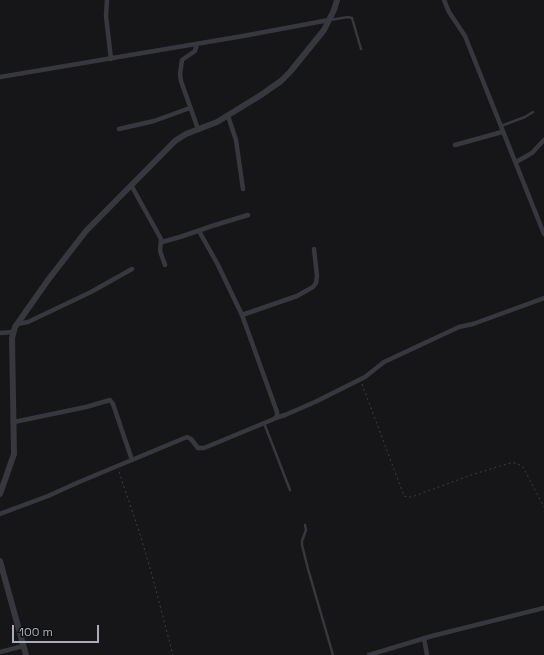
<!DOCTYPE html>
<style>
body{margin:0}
#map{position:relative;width:544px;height:655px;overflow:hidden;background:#161618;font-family:"Space Grotesk",sans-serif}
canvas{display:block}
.scale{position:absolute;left:12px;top:625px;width:87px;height:18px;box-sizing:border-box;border:2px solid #a8adb8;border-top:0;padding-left:5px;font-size:12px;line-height:14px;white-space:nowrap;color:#a8adb8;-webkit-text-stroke:3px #111113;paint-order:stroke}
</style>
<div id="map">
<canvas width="544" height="655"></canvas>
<div class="scale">100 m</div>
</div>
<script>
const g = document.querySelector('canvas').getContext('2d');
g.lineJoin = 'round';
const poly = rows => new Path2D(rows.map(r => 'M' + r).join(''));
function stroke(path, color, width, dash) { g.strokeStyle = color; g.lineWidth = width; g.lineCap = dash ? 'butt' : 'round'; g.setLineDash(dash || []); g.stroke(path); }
stroke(poly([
 [362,384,404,496,407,497,412,497,471,475,510,463,516,463,523,467,544,507],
 [119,472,140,534,152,575,173,655]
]), '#3d3f44', 1, [2, 3]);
stroke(poly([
 [330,20,348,17,352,18,361,49],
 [501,126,525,117,533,112],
 [264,423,290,490],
 [305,525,306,530,302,541,302,545,308,569,333,655]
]), '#37383d', 2.5);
stroke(poly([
 [107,0,106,16,111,59],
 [444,0,449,12,465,36,544,234],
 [197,44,195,51,182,60,180,74,181,81,198,129],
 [0,77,243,36,329,20],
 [228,116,236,140,243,189],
 [119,129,154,121,190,108],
 [455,145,502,132],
 [516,162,532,153,544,140],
 [131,185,161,239,160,251,165,265],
 [162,242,180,237,212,226,248,215],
 [242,315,297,296,313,287,316,283,317,276,314,249],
 [17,324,28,322,91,292,132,269],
 [0,333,13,332],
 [276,418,285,415,315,402,365,377,384,362,459,327,473,324,544,298],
 [14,422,86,407,110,400,113,404,132,460],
 [0,514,48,496,79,482,187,437,191,439,198,448,204,448,274,419,277,416,277,412,242,315,218,265,199,231],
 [424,638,427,655],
 [0,652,23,646],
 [369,655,432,636,544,608]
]), '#37383d', 4.5);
stroke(poly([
 [0,494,14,454,12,338,15,327,48,280,86,231,175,141,186,134,217,122,261,95,281,81,290,72,324,30,334,10,337,0],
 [0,561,26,655]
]), '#37383d', 6);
</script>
